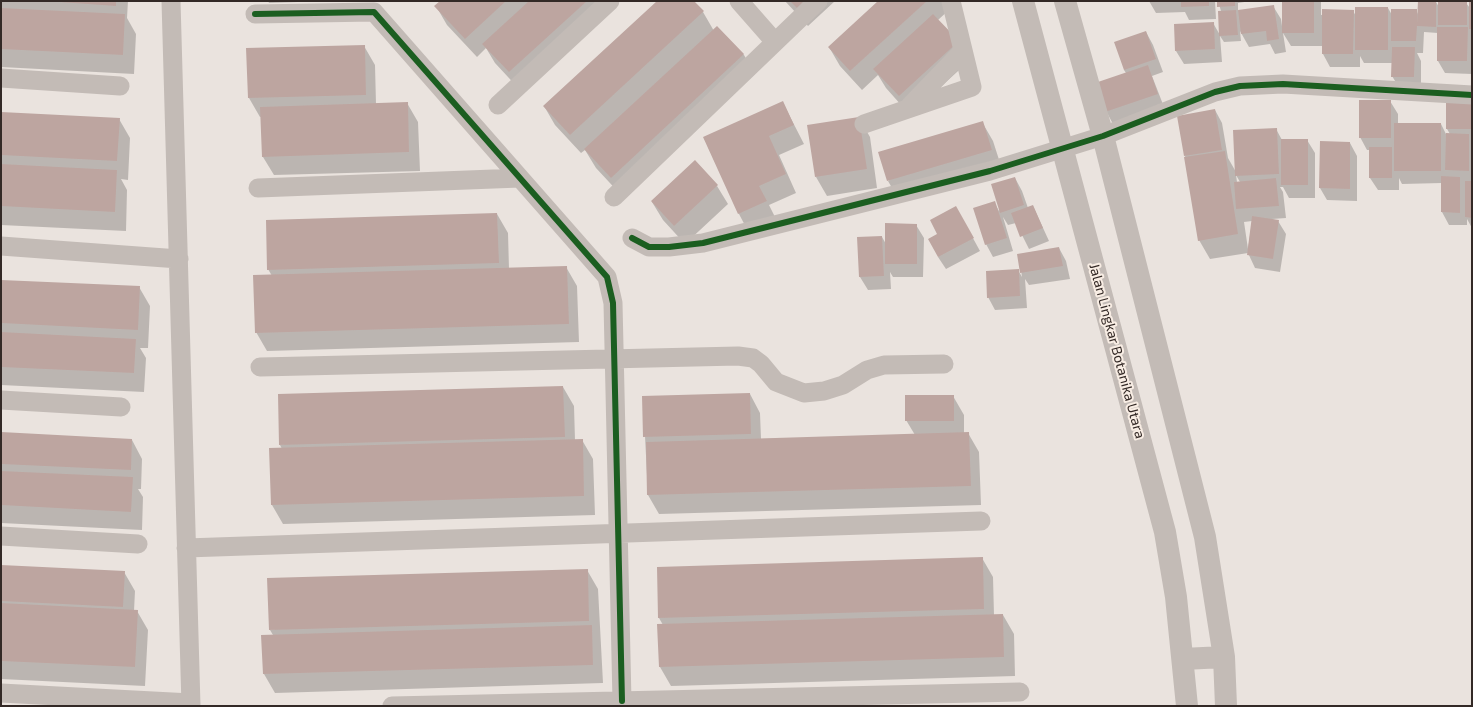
<!DOCTYPE html>
<style>
body{margin:0}
#map{position:relative;width:1473px;height:707px;overflow:hidden;background:#eae3de;font-family:"Exo 2",sans-serif}
canvas{display:block}
.frame{position:absolute;inset:0;border:2px solid #332926;pointer-events:none}
</style>
<div id="map">
<canvas width="1473" height="707"></canvas>
<div class="frame"></div>
</div>
<script>
const g = document.querySelector('canvas').getContext('2d');
g.lineJoin = 'round';
function fill(path, color) { g.fillStyle = color; g.fill(path, 'evenodd'); }
const poly = rows => new Path2D(rows.map(r => 'M' + r).join(''));
function stroke(path, color, width, dash) { g.strokeStyle = color; g.lineWidth = width; g.lineCap = dash ? 'butt' : 'round'; g.setLineDash(dash || []); g.stroke(path); }
function drawText(font, color, halo, rows, align = 'center') {
  g.font = font + ' "Exo 2",sans-serif'; g.lineWidth = 4; g.setLineDash([]); g.textBaseline = 'middle'; g.strokeStyle = halo; g.fillStyle = color; for (const [text, x, y, turn = 0] of rows) {
    g.save(); g.translate(x, y); g.rotate((+turn || 0) * Math.PI / 180); g.textAlign = isNaN(turn) ? turn : align; if (halo) g.strokeText(text, 0, 0); g.fillText(text, 0, 0); g.restore();
  }
}
fill(poly([
 [1,1,128,1,127,18,136,34,134,74,1,67],
 [268,1,327,1,269,3],
 [441,1,618,1,521,91,495,63,486,48,477,57,447,25,436,6],
 [658,1,693,1,703,12,714,31,717,27,744,55,755,74,622,196,596,168,585,150,581,153,555,125,544,106],
 [785,1,835,1,808,26],
 [879,1,945,1,950,9,938,20,969,61,910,115,886,88,878,75,862,90,840,66,829,47],
 [1149,1,1215,1,1216,19,1189,20,1185,12,1156,13],
 [1218,1,1251,1,1238,3,1238,11,1273,6,1281,19,1282,26,1283,1,1321,1,1321,15,1353,11,1356,16,1388,8,1392,15,1416,10,1418,14,1436,2,1439,7,1466,3,1470,8,1470,1,1472,1,1472,74,1445,73,1438,61,1438,33,1424,32,1423,53,1417,53,1421,61,1421,90,1400,89,1392,76,1392,63,1364,63,1360,56,1360,67,1330,67,1323,54,1323,46,1291,46,1283,33,1286,52,1275,54,1270,44,1249,47,1240,31,1241,41,1224,42,1220,36,1222,62,1184,64,1176,51,1213,23,1220,35,1221,11],
 [1146,32,1153,45,1163,72,1152,76,1164,107,1113,124,1106,111,1126,73,1124,70],
 [364,46,375,65,376,104,407,103,418,122,420,171,274,175,263,157,262,117,260,117,249,98,248,49],
 [1390,101,1398,114,1398,124,1441,124,1446,134,1450,134,1447,129,1472,103,1472,228,1467,219,1467,225,1449,225,1442,212,1442,183,1402,184,1399,178,1399,190,1378,190,1370,178,1370,150,1367,150,1360,137],
 [783,103,804,144,779,155,796,193,769,205,777,221,749,233,739,214,704,138],
 [1215,110,1222,123,1228,158,1236,172,1276,129,1282,140,1307,140,1315,153,1315,198,1289,198,1283,187,1280,187,1283,192,1286,218,1272,219,1278,221,1286,234,1280,272,1255,268,1248,253,1210,259,1199,240,1185,156],
 [1236,175,1240,182,1237,182],
 [1252,221,1248,249,1244,222],
 [1,113,119,119,130,138,128,180,121,179,127,190,126,231,1,225],
 [859,118,870,137,877,188,827,196,816,177],
 [982,122,993,141,1002,169,899,200,888,181],
 [1350,143,1357,156,1357,201,1327,200,1320,188],
 [1015,178,1022,191,1028,208,1033,206,1049,241,1029,249,1016,223,1008,225,1003,217,1013,251,993,257,986,244,994,202,999,211],
 [717,186,728,204,685,244,663,220,652,202],
 [497,214,508,233,509,269,566,267,577,286,579,342,267,351,256,332,272,276,268,269],
 [963,220,980,251,946,269,938,257],
 [916,225,924,238,923,277,893,277,890,272,891,289,868,290,860,277,858,238,882,237,886,244],
 [1059,248,1066,261,1070,279,1029,285,1025,279,1027,308,995,310,988,297,1018,270,1022,277,1019,255],
 [1,281,139,287,150,306,148,348,140,348,146,358,144,392,1,385],
 [563,387,574,406,575,440,582,440,593,459,595,515,283,524,272,505,270,449,282,449,280,445],
 [750,394,760,413,761,439,915,435,906,420,953,396,964,415,964,433,968,433,979,452,981,505,659,514,648,495,643,397],
 [1,433,132,440,142,459,141,489,138,489,143,497,142,530,1,523],
 [982,558,993,577,994,615,1003,615,1014,634,1015,676,671,686,660,667,663,625,659,618,658,568],
 [1,566,124,572,135,591,134,611,137,611,148,630,145,686,1,679],
 [587,570,598,589,603,683,275,693,264,674,263,636,273,635,270,630]
]), '#0003');
fill(poly([
 [45,1,116,1,116,6],
 [440,1,506,1,465,39,434,6],
 [529,1,587,1,509,72,482,44],
 [657,1,694,1,704,11,570,135,543,106],
 [790,1,804,1,797,8],
 [878,1,927,1,850,71,828,47],
 [1181,1,1209,1,1209,6,1181,7],
 [1217,1,1235,1,1235,6,1217,7],
 [1282,1,1314,1,1314,33,1282,33],
 [1418,1,1436,1,1436,27,1417,26,1416,41,1391,41,1391,9,1417,9,1417,23],
 [1469,1,1472,1,1472,29,1469,29],
 [1438,2,1467,2,1467,25,1438,25],
 [1274,5,1279,39,1267,41,1266,31,1241,34,1238,10],
 [1355,7,1388,7,1388,50,1355,50],
 [1,8,125,14,123,55,1,49],
 [1322,9,1354,10,1353,54,1322,54],
 [1236,10,1238,35,1219,36,1218,11],
 [933,14,959,41,899,96,873,69],
 [1214,22,1215,49,1175,51,1174,24],
 [717,26,744,54,611,178,584,149],
 [1437,27,1468,27,1467,61,1437,61],
 [1146,31,1156,59,1124,70,1114,42],
 [365,45,366,95,248,98,246,48],
 [1392,47,1415,47,1414,77,1391,77],
 [1148,65,1158,94,1105,112,1095,83],
 [1359,100,1391,100,1391,138,1359,138],
 [783,101,794,125,769,136,786,174,759,186,767,201,738,214,703,137],
 [408,102,409,152,262,157,260,107],
 [1446,102,1472,102,1472,129,1446,129],
 [1215,109,1222,150,1184,156,1177,116],
 [1,112,120,118,117,161,1,155],
 [859,117,867,169,815,177,807,125],
 [983,121,992,150,887,181,878,152],
 [1394,123,1441,123,1441,171,1394,171],
 [1277,128,1279,174,1235,176,1233,130],
 [1446,133,1469,134,1469,171,1445,170],
 [1281,139,1308,139,1308,185,1281,185],
 [1320,141,1350,142,1350,189,1319,188],
 [1369,147,1392,147,1392,178,1369,178],
 [1225,151,1238,234,1198,241,1184,157],
 [695,160,718,185,674,226,651,201],
 [1,164,117,170,115,212,1,206],
 [1441,176,1460,177,1460,213,1441,212],
 [1015,177,1024,205,1000,213,991,184],
 [1276,178,1279,206,1236,209,1234,182],
 [1465,181,1472,181,1472,218,1465,217],
 [995,201,1007,238,985,245,973,208],
 [1033,205,1043,228,1020,237,1011,213],
 [956,206,974,238,938,257,928,239,937,234,930,220],
 [497,213,499,263,267,270,266,220],
 [1252,216,1279,220,1273,259,1247,255],
 [885,223,917,224,917,264,885,264],
 [882,236,884,276,859,277,857,237],
 [1059,247,1063,266,1020,273,1017,254],
 [567,266,569,324,255,333,253,275],
 [1019,269,1020,296,987,298,986,271],
 [1,280,140,286,138,330,1,323],
 [1,332,136,339,134,373,1,367],
 [563,386,565,437,279,445,278,394],
 [750,393,751,434,643,437,642,396],
 [905,395,954,395,954,421,905,421],
 [1,432,132,439,131,470,1,464],
 [969,432,971,486,647,495,646,442],
 [583,439,584,496,271,505,269,448],
 [1,471,133,477,131,512,1,505],
 [983,557,984,609,658,618,657,567],
 [1,565,125,571,123,607,1,601],
 [588,569,589,621,269,630,267,578],
 [1,603,138,610,135,667,1,661],
 [1003,614,1004,657,659,667,657,624],
 [592,625,593,665,263,674,261,635]
]), '#bda5a0');
stroke(poly([
 [171,1,191,706],
 [739,1,775,42],
 [255,14,374,12,607,277,613,303,622,701],
 [1,78,120,86],
 [498,105,610,1],
 [910,106,963,51],
 [864,124,972,87,951,1],
 [258,188,520,178],
 [614,197,818,1],
 [632,238,649,247,669,247,703,243,990,171,1103,136,1215,92,1240,86,1283,84,1472,95],
 [1,246,179,259],
 [260,367,738,356,753,358,761,364,776,382,804,393,824,391,843,385,867,370,884,365,944,364],
 [1,400,121,407],
 [1,536,138,544],
 [186,548,981,521],
 [1,693,191,703],
 [392,706,1020,692]
]), '#c3bbb6', 19);
stroke(poly([
 [1023,1,1165,532,1176,597,1187,706],
 [1065,1,1103,136,1205,537,1224,657,1226,706],
 [1183,659,1224,657]
]), '#c3bbb6', 22);
stroke(poly([
 [255,14,374,12,607,277,613,303,622,701],
 [632,238,649,247,669,247,703,243,990,171,1103,136,1215,92,1240,86,1283,84,1472,95]
]), '#1b5e20', 6);
drawText('14px', '#332926', '#f8ede4', [
 ["Jalan Lingkar Botanika Utara",1117,351,75]
]);
</script>
